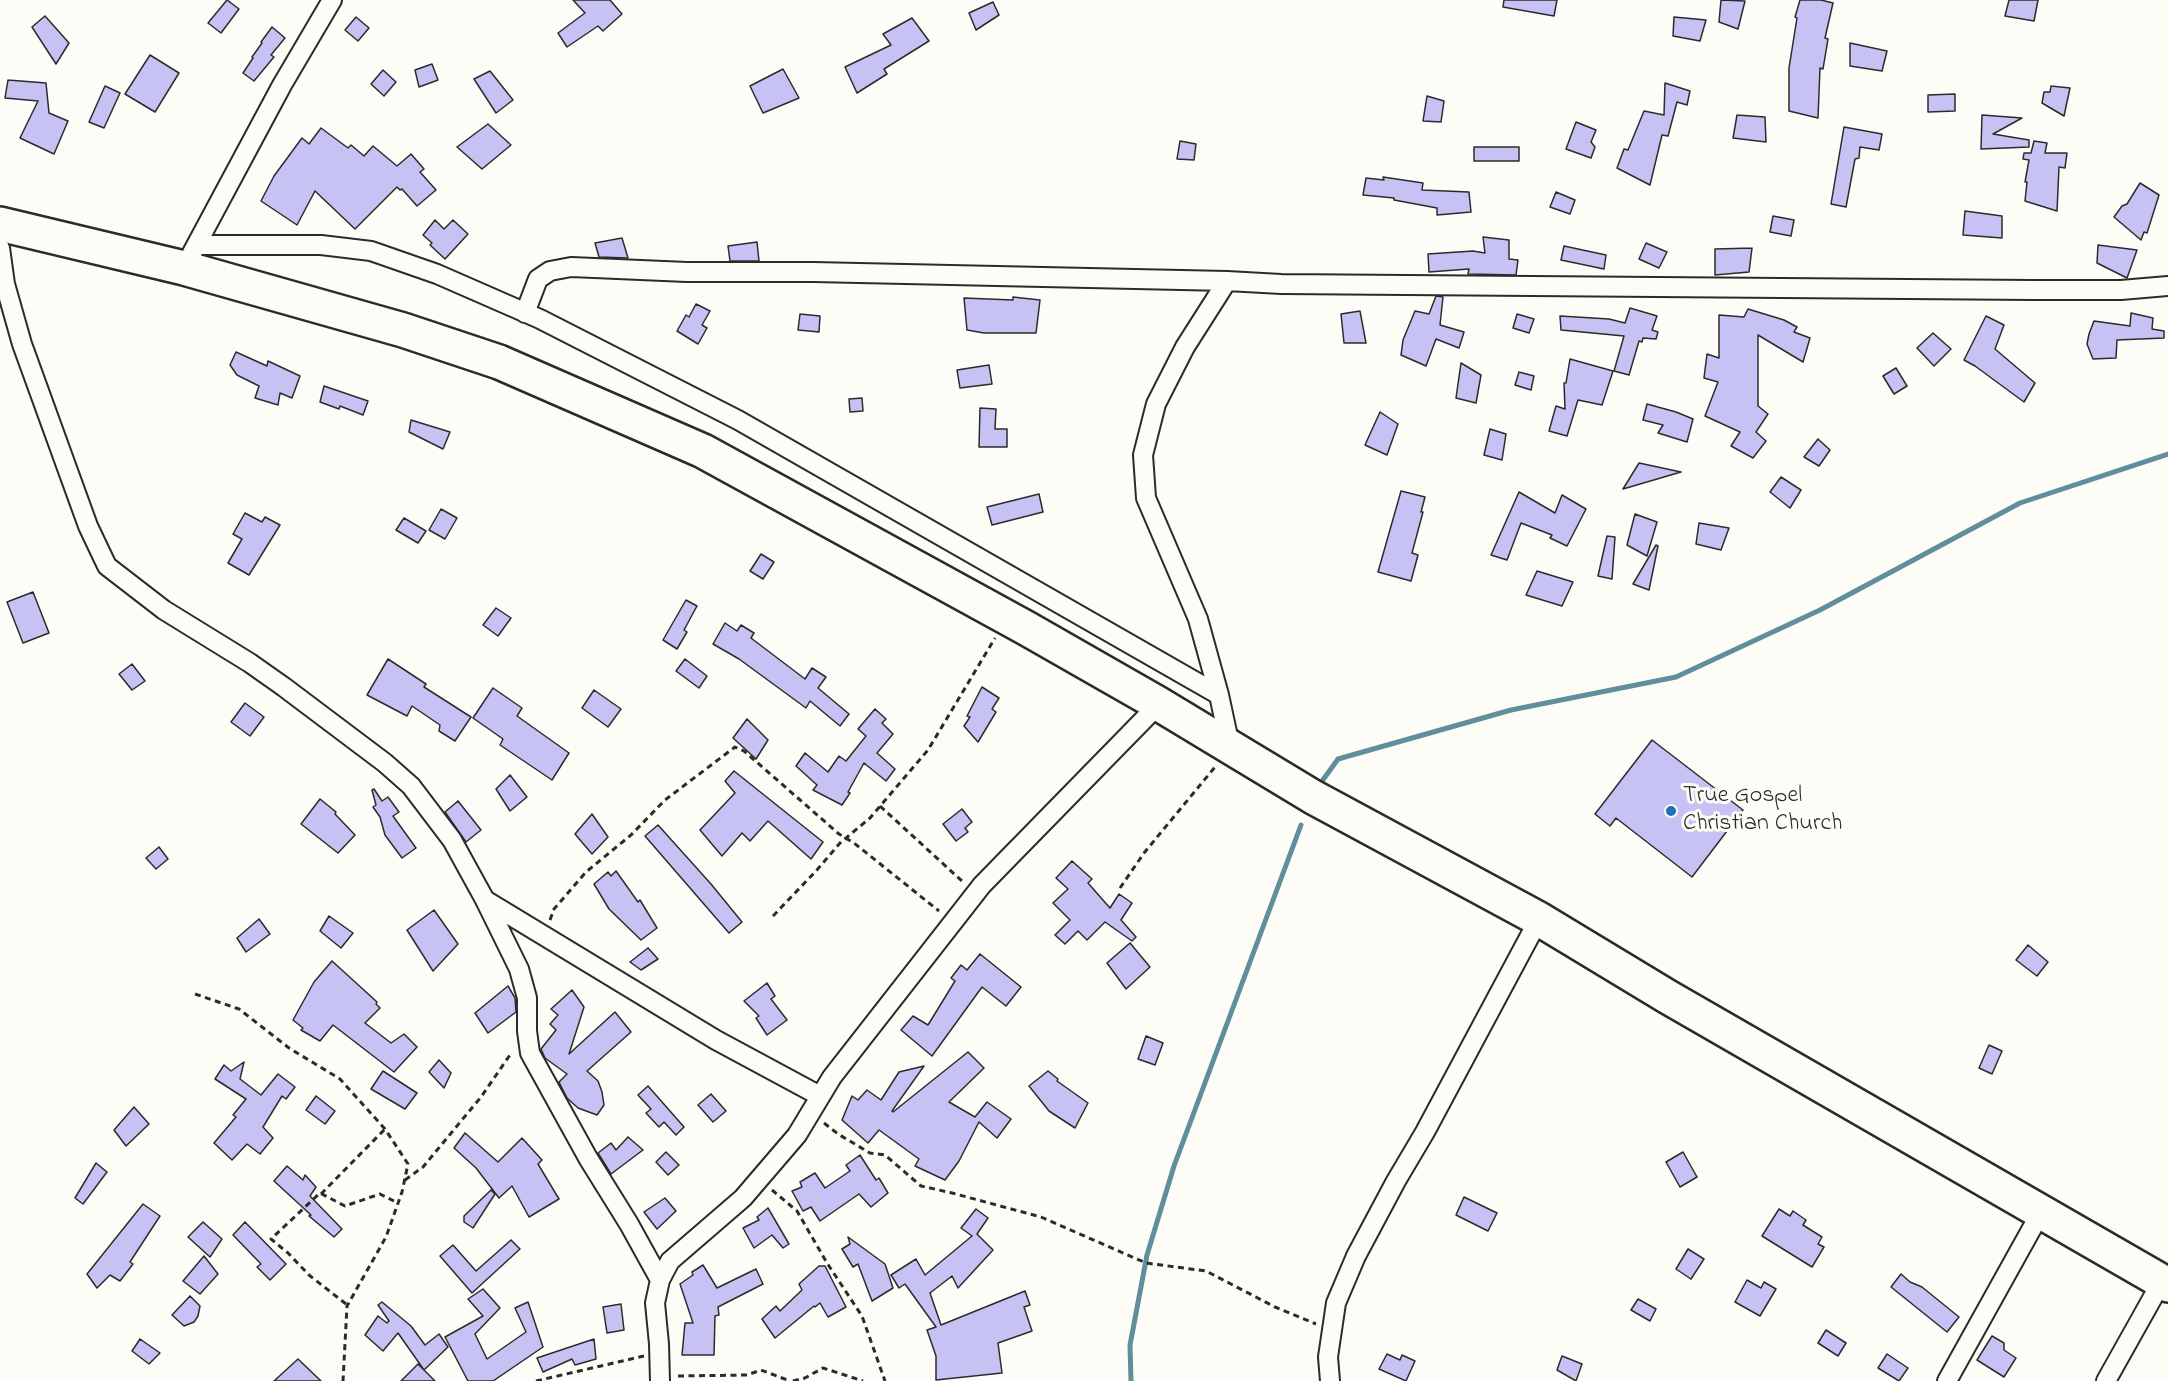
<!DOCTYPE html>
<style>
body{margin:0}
canvas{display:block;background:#fdfcf7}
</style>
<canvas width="2168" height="1381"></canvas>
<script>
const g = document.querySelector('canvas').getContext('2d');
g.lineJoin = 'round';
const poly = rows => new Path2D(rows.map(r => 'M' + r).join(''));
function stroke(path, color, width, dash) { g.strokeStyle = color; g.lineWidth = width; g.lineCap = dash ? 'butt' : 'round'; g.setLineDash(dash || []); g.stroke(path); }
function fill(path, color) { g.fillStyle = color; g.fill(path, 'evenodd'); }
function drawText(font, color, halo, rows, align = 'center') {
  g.font = font + ' "Indie Flower",sans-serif'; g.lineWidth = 6; g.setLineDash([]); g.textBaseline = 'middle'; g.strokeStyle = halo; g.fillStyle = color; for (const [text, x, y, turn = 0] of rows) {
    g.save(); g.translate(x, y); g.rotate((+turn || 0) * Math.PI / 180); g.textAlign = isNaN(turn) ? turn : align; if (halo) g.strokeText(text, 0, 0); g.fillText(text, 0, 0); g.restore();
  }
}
stroke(poly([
 [1320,784,1338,759,1511,710,1676,677,1820,610,2020,503,2168,454],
 [1131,1381,1130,1345,1147,1255,1174,1166,1301,825]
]), '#608e9a', 5);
const building = poly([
 [227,0,239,9,221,33,208,23,227,0],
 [573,0,610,0,622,14,603,31,598,26,567,47,558,33,585,13,573,0],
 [1504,0,1557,0,1554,16,1503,7,1504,0],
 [1721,0,1745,1,1738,29,1719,22,1721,0],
 [1800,0,1821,0,1833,3,1825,38,1828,39,1823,69,1820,68,1818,118,1789,111,1789,68,1797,18,1795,17,1800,0],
 [2009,0,2038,0,2034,21,2005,16,2009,0],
 [993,2,999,15,976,30,969,13,993,2],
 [45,16,69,43,56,64,32,27,45,16],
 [356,17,369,28,358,41,345,30,356,17],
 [1674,17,1706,20,1700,41,1673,36,1674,17],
 [912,18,929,41,884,69,887,74,857,93,845,67,891,45,883,34,912,18],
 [272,27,285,38,271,55,274,57,254,81,243,73,253,58,252,57,262,43,261,42,272,27],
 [1850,43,1887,51,1882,71,1850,66,1850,43],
 [150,55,179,73,155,112,125,94,150,55],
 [432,64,438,80,419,87,415,70,432,64],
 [783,69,799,98,763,113,750,86,783,69],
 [383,70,396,82,384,96,371,84,383,70],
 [490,71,513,100,496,113,474,79,490,71],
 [8,80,46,83,49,113,68,121,54,154,20,138,38,101,5,98,8,80],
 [1665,83,1690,91,1687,105,1677,102,1668,136,1662,135,1650,185,1617,168,1624,149,1628,150,1644,111,1664,115,1665,83],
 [105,86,120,93,104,128,89,122,105,86],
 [2051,86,2070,88,2064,116,2042,103,2044,92,2050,92,2051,86],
 [1955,94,1955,111,1928,112,1928,95,1955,94],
 [1427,96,1444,101,1441,122,1423,121,1427,96],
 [1737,115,1765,117,1766,142,1733,138,1737,115],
 [1982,115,2022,118,1993,134,2029,140,2029,147,1981,149,1982,115],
 [1576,122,1596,130,1591,142,1595,147,1591,158,1566,149,1576,122],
 [488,124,511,145,482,169,457,147,488,124],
 [1844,127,1882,134,1879,150,1860,147,1859,158,1855,159,1846,207,1831,204,1844,127],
 [321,128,348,148,351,145,364,156,373,146,397,166,411,154,424,169,420,172,436,190,417,206,402,189,400,190,397,187,355,229,315,191,297,225,261,201,274,176,302,138,309,144,321,128],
 [1180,141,1196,144,1194,160,1177,159,1180,141],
 [2034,141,2047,143,2045,153,2067,153,2065,168,2059,167,2057,211,2025,201,2027,182,2025,182,2029,160,2023,159,2024,153,2031,153,2034,141],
 [1474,147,1519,147,1519,161,1474,161,1474,147],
 [1383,177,1423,183,1422,190,1469,192,1471,212,1437,215,1437,208,1394,200,1394,198,1363,195,1366,178,1384,180,1383,177],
 [2140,183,2159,195,2147,233,2144,232,2141,240,2114,217,2122,206,2127,204,2140,183],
 [1556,192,1575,200,1570,214,1550,207,1556,192],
 [1965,211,2002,216,2002,238,1963,235,1965,211],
 [1773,216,1794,220,1791,236,1770,232,1773,216],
 [435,220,444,229,453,220,468,234,445,259,430,245,432,243,423,235,435,220],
 [1483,237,1509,240,1509,259,1518,260,1516,275,1468,274,1469,269,1429,272,1428,254,1473,251,1485,253,1483,237],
 [622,238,628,258,599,257,595,243,622,238],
 [757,242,759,261,730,261,728,246,757,242],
 [1646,243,1667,252,1659,268,1639,259,1646,243],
 [2098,245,2137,250,2127,278,2097,263,2098,245],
 [1564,246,1606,255,1604,269,1561,260,1564,246],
 [1752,248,1749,272,1715,275,1715,249,1752,248],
 [1436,296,1443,297,1440,325,1464,332,1459,348,1436,339,1426,366,1401,355,1403,340,1415,311,1429,314,1436,296],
 [1013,297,1040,300,1036,333,984,333,967,330,964,298,1013,300,1013,297],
 [696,304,710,311,702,325,707,328,698,344,677,331,686,315,689,317,696,304],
 [1630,308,1657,316,1652,330,1658,332,1656,339,1643,338,1642,342,1639,341,1629,375,1614,371,1624,336,1561,330,1560,316,1609,319,1625,323,1630,308],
 [1748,309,1784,320,1797,327,1794,332,1810,338,1803,362,1758,335,1758,406,1768,414,1756,432,1766,441,1753,458,1731,446,1740,432,1705,416,1718,382,1704,378,1707,354,1719,358,1719,315,1744,317,1748,309],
 [1360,311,1366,343,1344,343,1341,314,1360,311],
 [2131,313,2153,318,2152,329,2164,331,2164,338,2117,340,2116,358,2093,359,2087,344,2089,334,2094,321,2130,326,2131,313],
 [800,314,820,316,819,332,798,330,800,314],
 [1517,314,1534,319,1529,333,1513,328,1517,314],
 [1986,316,2004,325,1995,349,2035,383,2024,402,1975,366,1964,360,1986,316],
 [1933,333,1951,349,1934,366,1917,348,1933,333],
 [236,352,267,366,268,361,300,376,292,398,280,393,278,405,255,398,259,386,237,375,230,365,236,352],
 [1570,359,1613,371,1602,405,1578,400,1567,436,1549,431,1556,406,1565,409,1564,383,1566,383,1570,359],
 [1461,363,1481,375,1476,403,1456,398,1461,363],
 [989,365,992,384,960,388,957,370,989,365],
 [1896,368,1907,386,1894,394,1883,376,1896,368],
 [1519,372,1534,376,1531,390,1515,385,1519,372],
 [324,386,368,401,363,415,340,406,339,409,320,402,324,386],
 [862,398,863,411,850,412,849,399,862,398],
 [1647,404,1676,412,1693,419,1687,442,1658,433,1663,425,1643,420,1647,404],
 [980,408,996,409,995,429,1007,429,1007,447,979,447,980,408],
 [1380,412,1398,424,1387,455,1365,445,1380,412],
 [411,420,450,432,443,449,409,432,411,420],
 [1490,429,1506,434,1502,460,1484,455,1490,429],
 [1818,439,1830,450,1819,466,1804,457,1818,439],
 [1639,463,1681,472,1623,489,1639,463],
 [1781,477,1801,490,1790,508,1770,492,1781,477],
 [1401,491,1425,497,1421,512,1423,512,1412,553,1418,555,1411,581,1378,572,1401,491],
 [1519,492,1555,513,1562,495,1586,509,1567,546,1550,538,1552,535,1521,523,1507,560,1491,555,1519,492],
 [1039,494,1043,512,992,525,987,507,1039,494],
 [441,509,457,518,445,539,429,530,441,509],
 [245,513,262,522,265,517,280,525,249,575,228,563,242,539,233,534,245,513],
 [1635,514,1657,522,1647,556,1627,545,1635,514],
 [404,518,426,531,418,543,396,530,404,518],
 [1699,523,1729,528,1721,550,1696,544,1699,523],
 [1607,536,1615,537,1612,579,1598,576,1607,536],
 [1656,545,1658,546,1649,590,1633,584,1656,545],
 [761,554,774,562,763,579,750,571,761,554],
 [1537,571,1573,582,1562,606,1526,595,1537,571],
 [33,592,49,633,23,643,7,602,33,592],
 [686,600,697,606,684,630,687,632,677,649,663,640,686,600],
 [496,608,511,618,498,636,483,625,496,608],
 [725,623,737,631,741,625,754,633,751,638,805,679,812,668,826,677,818,688,849,714,840,726,810,701,806,708,739,659,713,644,725,623],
 [388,659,426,684,424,687,471,717,455,741,439,731,440,725,412,706,407,716,367,695,388,659],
 [685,659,707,676,699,688,676,671,685,659],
 [132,664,145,681,132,690,119,674,132,664],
 [982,687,999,698,992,709,996,712,978,742,964,726,970,717,967,716,982,687],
 [493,688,522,708,517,716,569,753,552,780,500,745,503,739,473,718,493,688],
 [594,690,621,709,608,727,582,708,594,690],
 [245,703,264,717,250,736,231,722,245,703],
 [875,709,886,719,882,723,893,734,877,753,895,769,886,781,864,763,848,792,850,793,842,805,813,790,817,785,796,766,805,753,828,772,839,756,846,761,866,736,858,729,875,709],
 [747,719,768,740,756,759,733,738,747,719],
 [1652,740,1743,810,1692,877,1616,818,1610,826,1595,814,1652,740],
 [734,771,823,842,811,859,768,821,750,841,742,833,722,856,700,830,735,793,725,781,734,771],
 [510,775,527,797,510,811,496,789,510,775],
 [374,789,382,801,388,797,399,812,393,816,416,848,402,858,385,835,380,817,373,807,376,805,372,790,374,789],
 [320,799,336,812,335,814,355,835,338,853,301,824,320,799],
 [458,801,481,830,466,842,445,812,458,801],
 [962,809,972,822,965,828,968,832,956,841,943,824,962,809],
 [592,814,608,837,592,854,575,834,592,814],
 [658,825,711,884,742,922,729,933,645,836,658,825],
 [159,847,168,859,156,869,146,858,159,847],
 [1072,861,1092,879,1088,883,1110,908,1119,894,1132,903,1121,920,1136,937,1132,941,1105,922,1087,940,1078,931,1065,944,1055,935,1070,920,1053,903,1068,889,1056,878,1072,861],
 [616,871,638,902,640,900,657,928,641,940,609,909,594,884,608,872,611,876,616,871],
 [434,910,458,944,433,971,407,930,434,910],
 [329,916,353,933,341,948,320,931,329,916],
 [259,919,270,934,246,952,237,938,259,919],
 [1130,943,1150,967,1126,989,1107,963,1130,943],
 [2028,945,2048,962,2037,976,2016,960,2028,945],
 [648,948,658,959,641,970,630,962,648,948],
 [980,954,1021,987,1006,1006,982,987,932,1056,901,1030,913,1016,928,1025,955,981,951,978,961,965,967,970,980,954],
 [332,961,377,1002,376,1004,380,1008,365,1023,391,1043,404,1034,417,1047,394,1072,333,1025,320,1041,301,1030,303,1028,293,1020,314,982,332,961],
 [767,983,775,996,771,999,787,1020,767,1035,756,1018,759,1016,744,1001,767,983],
 [508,986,515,998,516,1012,488,1033,475,1013,508,986],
 [572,990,584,1007,569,1054,615,1012,631,1032,587,1071,598,1081,602,1092,604,1105,597,1115,578,1108,567,1098,559,1082,567,1074,545,1058,541,1049,556,1030,550,1024,558,1015,551,1009,572,990],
 [1146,1036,1163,1043,1155,1065,1138,1059,1146,1036],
 [1989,1045,2002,1051,1992,1074,1979,1068,1989,1045],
 [968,1052,984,1068,949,1102,975,1117,987,1102,1011,1119,997,1138,979,1122,959,1161,945,1180,915,1166,919,1159,879,1130,868,1143,842,1120,852,1096,858,1100,867,1090,881,1100,899,1072,924,1066,892,1111,893,1112,968,1052],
 [439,1060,451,1073,444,1088,429,1072,439,1060],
 [244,1062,240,1079,261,1095,278,1074,295,1087,286,1099,282,1096,263,1127,273,1138,260,1154,247,1144,232,1160,214,1143,236,1117,233,1115,246,1099,215,1079,224,1065,231,1071,244,1062],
 [383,1071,417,1093,405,1109,371,1089,383,1071],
 [1048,1071,1058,1079,1057,1081,1088,1103,1075,1128,1049,1111,1029,1086,1048,1071],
 [648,1086,684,1127,676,1135,664,1122,659,1127,646,1113,651,1109,638,1095,648,1086],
 [711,1094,726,1111,713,1122,698,1105,711,1094],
 [316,1096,335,1111,325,1124,306,1110,316,1096],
 [134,1107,149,1124,126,1146,114,1130,134,1107],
 [465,1133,498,1162,522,1138,542,1160,538,1164,559,1199,529,1217,512,1186,499,1198,476,1168,454,1148,465,1133],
 [628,1137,643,1150,611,1174,598,1153,611,1143,616,1150,628,1137],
 [666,1152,679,1165,668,1175,656,1162,666,1152],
 [1683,1152,1697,1177,1680,1187,1666,1162,1683,1152],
 [860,1155,876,1180,879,1178,888,1193,871,1207,859,1194,820,1221,811,1207,803,1211,792,1191,802,1187,800,1182,815,1173,825,1188,850,1171,846,1165,860,1155],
 [96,1163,107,1172,83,1204,75,1198,96,1163],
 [287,1166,303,1180,305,1175,316,1187,310,1196,342,1229,334,1237,309,1216,311,1215,274,1181,287,1166],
 [491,1190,495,1194,473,1228,464,1222,464,1216,491,1190],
 [1464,1197,1497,1213,1488,1231,1456,1215,1464,1197],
 [665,1198,676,1211,657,1229,644,1212,665,1198],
 [143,1204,160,1216,130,1262,133,1264,120,1281,110,1275,97,1288,87,1274,143,1204],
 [768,1208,789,1244,783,1248,772,1235,754,1248,743,1228,759,1220,757,1217,768,1208],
 [976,1209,988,1218,977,1234,993,1250,958,1288,952,1276,930,1293,941,1325,1025,1291,1030,1305,1024,1307,1032,1331,998,1343,1002,1373,936,1380,936,1356,927,1330,936,1327,905,1284,899,1288,891,1275,916,1259,925,1275,972,1236,961,1228,976,1209],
 [1779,1209,1790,1216,1793,1211,1806,1220,1803,1225,1822,1237,1818,1244,1824,1247,1812,1267,1762,1236,1779,1209],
 [203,1222,222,1239,210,1257,188,1237,203,1222],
 [245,1222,286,1264,270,1280,257,1267,261,1264,233,1235,245,1222],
 [848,1237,885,1264,893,1288,872,1301,858,1264,853,1267,842,1249,850,1244,848,1237],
 [511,1240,520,1249,472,1293,440,1256,453,1245,476,1271,511,1240],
 [1688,1249,1704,1259,1691,1279,1676,1269,1688,1249],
 [204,1256,218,1274,200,1294,183,1281,204,1256],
 [703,1265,717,1288,756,1269,763,1284,718,1307,719,1315,715,1316,714,1355,682,1355,685,1323,693,1323,680,1284,693,1275,692,1272,703,1265],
 [819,1266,825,1266,846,1307,828,1317,820,1303,815,1307,814,1306,775,1338,762,1319,776,1306,780,1311,802,1290,799,1284,819,1266],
 [1901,1274,1910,1282,1922,1287,1959,1317,1947,1332,1891,1287,1901,1274],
 [1747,1280,1761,1288,1764,1282,1776,1289,1760,1316,1735,1302,1747,1280],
 [483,1289,500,1308,475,1334,487,1359,526,1332,515,1308,528,1302,543,1347,493,1381,468,1381,445,1337,483,1316,468,1299,483,1289],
 [190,1296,200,1306,198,1316,194,1322,184,1326,172,1315,190,1296],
 [1638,1299,1656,1309,1650,1321,1631,1310,1638,1299],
 [382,1302,411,1326,425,1345,439,1334,448,1347,424,1370,398,1333,383,1351,365,1335,378,1316,387,1323,389,1321,378,1305,382,1302],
 [621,1304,624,1330,607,1333,603,1307,621,1304],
 [1826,1330,1846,1343,1838,1356,1818,1343,1826,1330],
 [1992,1336,2004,1343,2004,1350,2016,1358,2004,1377,1977,1360,1992,1336],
 [140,1339,160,1353,149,1364,132,1351,140,1339],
 [594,1339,596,1359,575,1365,572,1359,543,1372,537,1358,594,1339],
 [1387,1354,1400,1360,1402,1355,1415,1361,1406,1381,1379,1369,1387,1354],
 [1887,1354,1908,1368,1899,1381,1878,1368,1887,1354],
 [1562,1356,1582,1364,1576,1381,1557,1370,1562,1356],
 [298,1359,321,1381,274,1381,298,1359],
 [418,1364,435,1381,401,1381,418,1364]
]);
fill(building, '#c7c2f4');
stroke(building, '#2b2b2b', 1.5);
const street = poly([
 [197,245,321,245,371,251,437,274,540,319,738,420,1219,695],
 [0,248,5,284,22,344,88,526,107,566,164,610,250,663,284,687,385,763,411,786,452,840,485,900,519,969,527,998,527,1031,530,1053,588,1158,629,1224,660,1280],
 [192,253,282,85,332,0],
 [525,313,538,279,550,271,571,267,687,272,813,272,1227,281],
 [1230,746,1219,695,1198,619,1146,498,1143,455,1156,404,1185,347,1227,281,1281,284,2032,290,2121,290,2168,286],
 [485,900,716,1040,820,1096],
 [660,1381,659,1344,655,1303,660,1280,670,1261,743,1198,797,1135,832,1077,982,885,1159,704],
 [1330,1381,1328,1357,1336,1303,1356,1256,1396,1181,1425,1132,1539,919],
 [1947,1381,2041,1212],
 [2106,1381,2162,1281]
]);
const highway = poly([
 [0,224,184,268,403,330,499,362,703,451,1026,628,1159,704,1313,797,1539,919,1668,997,2168,1285]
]);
stroke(street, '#2b2b2b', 22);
stroke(highway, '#2b2b2b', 38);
stroke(poly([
 [880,806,963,882],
 [1120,888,1144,853,1215,767],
 [773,916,816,871,840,843,870,818,928,750,995,638],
 [550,920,554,909,586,872,631,835,665,800,735,747,744,751,839,834,854,843,939,911],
 [195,994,239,1009,289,1048,340,1079,385,1129,408,1164,402,1192,386,1237,347,1306,343,1381],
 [824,1123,838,1134,870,1153,885,1155,921,1186,952,1193,1041,1217,1146,1263,1206,1271,1275,1307,1316,1324],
 [405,1180,423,1167,481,1097,512,1052],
 [772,1190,797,1211,827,1263,862,1316,885,1381],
 [321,1194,385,1129],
 [346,1304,309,1275,288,1253,271,1239,320,1193,345,1206,380,1194,398,1203],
 [678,1376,747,1375,761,1370,790,1381],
 [536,1381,644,1356],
 [793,1381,805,1378,823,1368,863,1381]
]), '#2b2b2b', 3, [6, 4.5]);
stroke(street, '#fdfcf7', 18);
stroke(highway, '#fdfcf7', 33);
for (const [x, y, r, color] of [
 [1671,811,6,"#1f6fb2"]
]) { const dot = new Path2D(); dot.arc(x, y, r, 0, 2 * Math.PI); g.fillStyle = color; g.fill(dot); stroke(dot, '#fdfcf7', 2); }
drawText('24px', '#2b2b2b', '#fdfcf7', [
 ["True Gospel",1683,797],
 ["Christian Church",1683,825]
], 'left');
</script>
